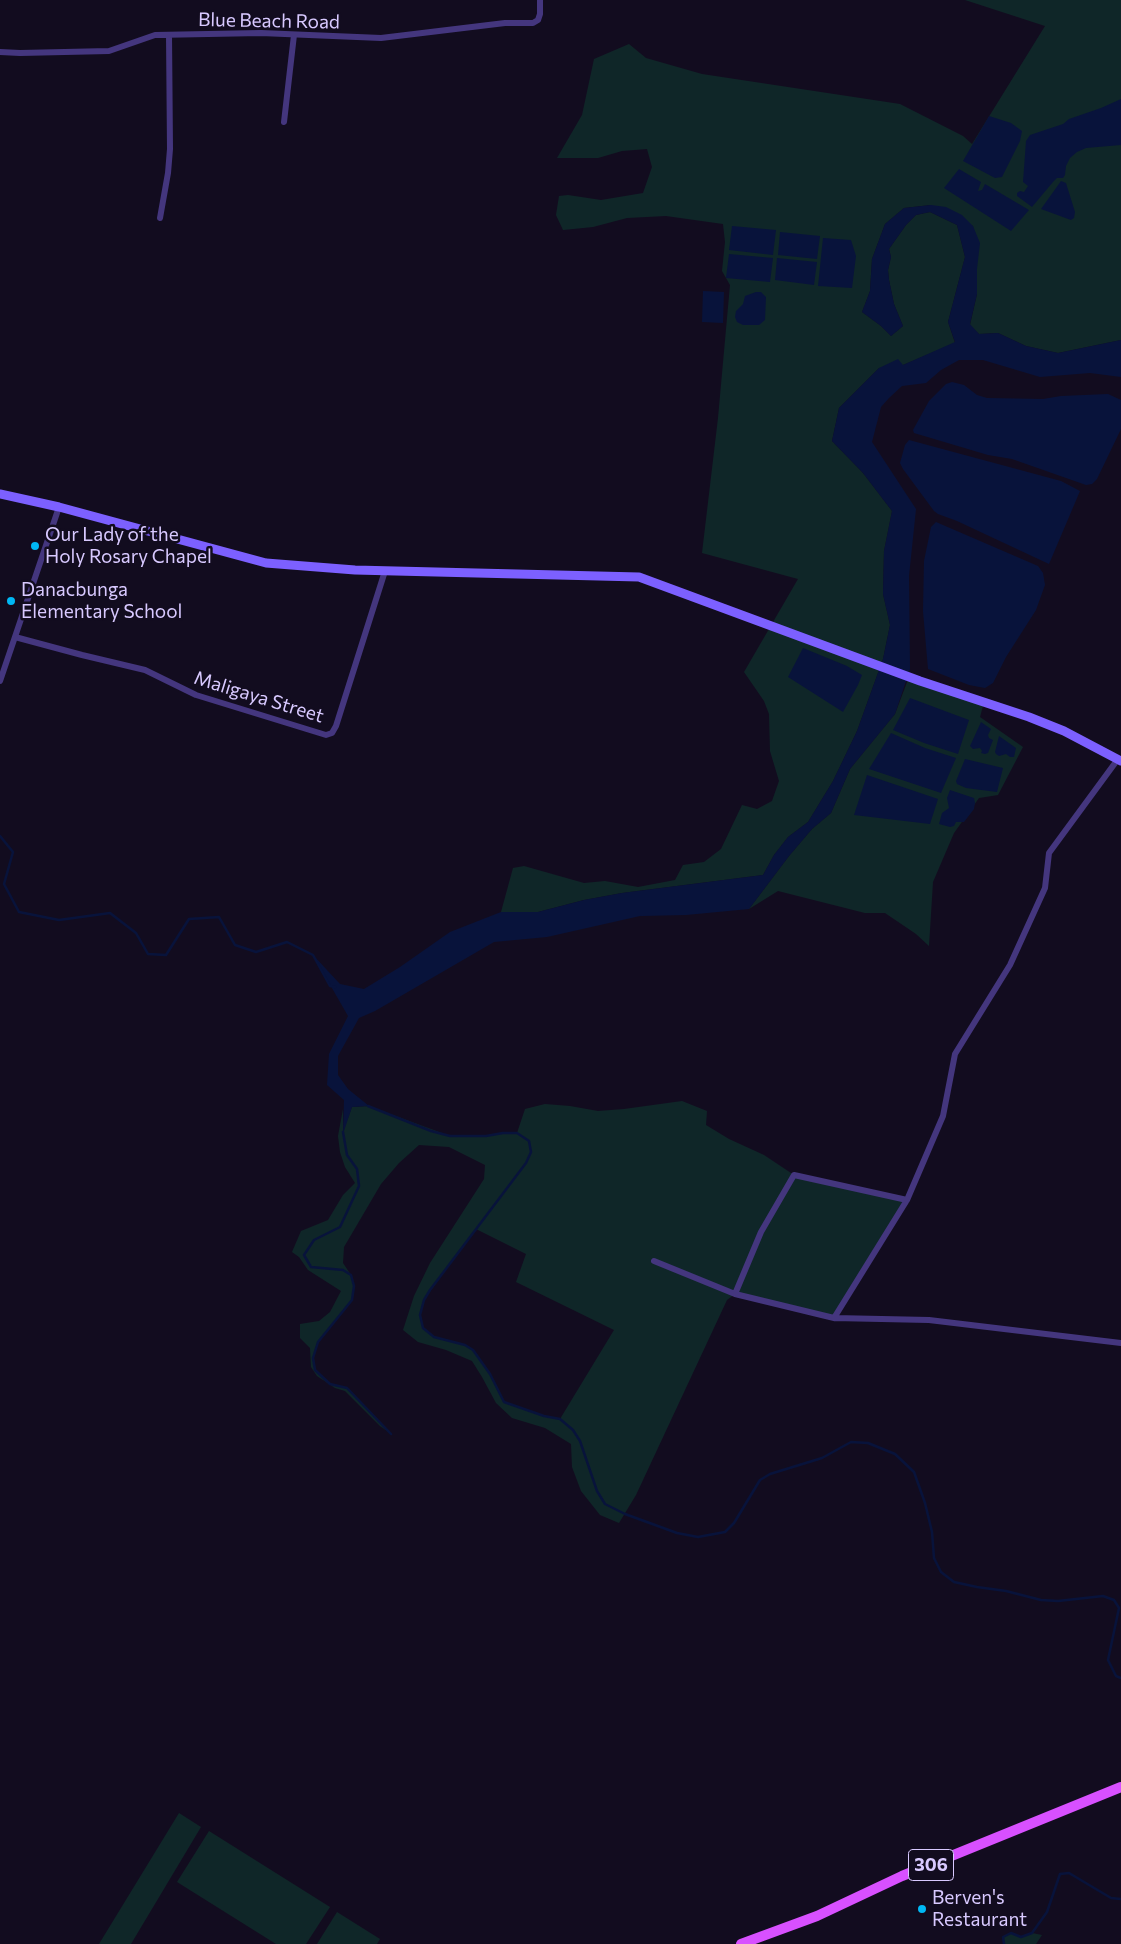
<!DOCTYPE html>
<style>
body{margin:0}
canvas{display:block;background:#120c1f}
</style>
<canvas width="1121" height="1944"></canvas>
<script>
const g = document.querySelector('canvas').getContext('2d');
g.lineJoin = 'round';
function fill(path, color) { g.fillStyle = color; g.fill(path, 'evenodd'); }
const poly = rows => new Path2D(rows.map(r => 'M' + r).join(''));
function stroke(path, color, width, dash) { g.strokeStyle = color; g.lineWidth = width; g.lineCap = dash ? 'butt' : 'round'; g.setLineDash(dash || []); g.stroke(path); }
function drawText(font, color, halo, rows, align = 'center') {
  g.font = font + ' Commissioner,sans-serif'; g.lineWidth = 5; g.setLineDash([]); g.textBaseline = 'middle'; g.strokeStyle = halo; g.fillStyle = color; for (const [text, x, y, turn = 0] of rows) {
    g.save(); g.translate(x, y); g.rotate((+turn || 0) * Math.PI / 180); g.textAlign = isNaN(turn) ? turn : align; if (halo) g.strokeText(text, 0, 0); g.fillText(text, 0, 0); g.restore();
  }
}
fill(poly([
 [965,0,1121,0,1121,340,1058,353,1026,346,998,333,979,334,970,325,977,294,973,226,931,205,904,208,885,224,872,259,870,291,862,312,881,326,891,336,903,326,894,304,889,280,888,270,891,257,889,249,906,225,916,215,930,212,957,225,965,257,948,322,955,343,903,365,879,368,839,408,832,441,863,473,892,511,884,551,883,594,890,625,883,659,857,731,833,781,808,822,788,837,774,855,763,875,622,893,584,900,538,912,501,912,513,868,524,866,584,883,605,881,638,887,675,880,683,865,704,862,721,849,742,805,757,809,772,801,779,781,770,751,769,714,764,701,744,672,798,579,702,553,718,418,730,285,722,271,725,242,723,224,666,216,627,218,593,227,563,230,556,215,559,196,568,195,601,200,643,193,652,167,647,149,622,151,598,158,557,158,582,115,594,59,629,44,646,58,702,74,900,104,963,136,972,144,1045,26],
 [909,677,984,702,980,717,1023,747,998,795,979,798,954,833,933,882,929,946,916,934,885,913,865,913,778,891,749,909,789,856,812,829,831,813,850,769,895,714],
 [682,1101,707,1111,706,1125,729,1139,764,1155,794,1175,907,1200,834,1318,735,1294,727,1300,636,1495,619,1523,600,1515,581,1491,572,1467,571,1444,545,1428,512,1418,496,1403,482,1377,472,1361,446,1350,418,1342,403,1330,414,1296,430,1263,484,1179,485,1165,449,1147,419,1145,399,1163,381,1184,344,1247,343,1263,351,1275,354,1286,352,1300,318,1342,313,1358,315,1370,330,1384,347,1388,391,1434,380,1426,345,1391,335,1388,317,1376,311,1367,310,1348,300,1338,300,1324,319,1321,330,1312,341,1291,308,1270,299,1257,292,1252,301,1231,328,1220,343,1195,355,1183,345,1167,340,1152,338,1136,343,1109,343,1132,352,1107,369,1106,450,1136,486,1136,503,1133,517,1133,525,1109,545,1104,570,1106,598,1111,624,1109],
 [476,1229,526,1254,516,1282,614,1330,560,1419,544,1416,504,1402,490,1374,473,1350,465,1345,434,1337,423,1328,420,1315,424,1300],
 [179,1813,201,1827,131,1944,99,1944],
 [209,1831,330,1907,306,1944,276,1944,177,1882],
 [337,1912,380,1939,377,1944,317,1944],
 [1011,1933,1021,1937,1032,1933,1042,1935,1036,1944,1004,1944,1003,1937]
]), '#0f2628');
fill(poly([
 [1121,99,1121,145,1086,148,1077,152,1070,158,1066,166,1065,175,1063,178,1057,178,1053,182,1032,207,1017,196,1017,193,1020,191,1024,192,1028,186,1023,182,1026,141,1030,135,1063,124,1069,119,1101,108],
 [989,116,1011,123,1022,131,1020,141,1002,177,995,178,963,161],
 [959,169,981,182,978,191,982,190,985,184,1029,210,1011,231,944,188],
 [1061,181,1066,183,1075,212,1074,218,1071,220,1041,209],
 [931,205,946,207,962,215,973,226,980,243,977,269,977,294,970,324,979,334,998,333,1026,346,1058,353,1121,340,1121,377,1090,373,1040,377,983,360,959,360,941,370,926,383,902,386,889,398,881,407,872,442,916,509,909,576,910,669,895,714,850,769,831,813,812,829,789,856,749,909,686,915,640,916,547,937,494,942,375,1011,359,1018,338,1056,338,1075,348,1089,369,1106,352,1107,343,1134,344,1100,327,1085,329,1054,348,1016,313,955,340,984,364,989,400,967,450,932,501,912,538,912,584,900,622,893,763,875,774,855,788,837,808,822,833,781,857,731,883,659,890,625,883,594,884,551,892,511,863,473,832,441,839,408,879,368,898,359,903,365,955,342,948,322,965,257,957,225,930,212,916,215,906,225,889,249,891,257,888,270,889,280,894,304,903,326,891,336,881,326,862,312,870,291,872,259,885,224,904,208],
 [732,226,776,230,773,255,729,250],
 [780,232,820,236,817,259,778,255],
 [823,238,851,240,856,256,852,288,818,286],
 [729,254,773,258,770,282,726,278],
 [777,258,817,262,814,285,775,280],
 [703,291,724,292,723,323,702,322],
 [756,292,761,292,766,297,765,320,759,325,743,325,737,322,735,317,736,311,743,304,745,296],
 [952,382,964,385,977,395,987,398,1043,399,1061,396,1108,394,1121,400,1121,429,1097,479,1092,484,1086,485,1012,459,988,455,914,433,913,430,929,401,946,384],
 [909,440,1061,481,1080,491,1049,564,957,521,938,514,934,511,903,469,900,463,905,445],
 [936,522,1038,566,1043,573,1045,585,1036,610,1006,657,993,683,985,688,969,685,928,669,923,611,924,561,931,527],
 [803,648,847,666,862,675,858,685,843,712,788,677],
 [910,698,969,720,958,754,924,743,893,730],
 [981,722,991,729,988,735,989,738,993,740,988,753,985,754,981,753,982,751,980,748,973,749,970,746],
 [891,733,925,748,956,758,941,793,869,769],
 [999,736,1016,748,1014,757,1010,757,1006,754,999,756,996,754,995,752],
 [965,759,1003,768,997,792,966,788,957,784,956,781],
 [867,775,938,799,930,824,854,815],
 [950,790,974,798,975,803,974,809,964,822,956,822,954,826,950,827,939,824,942,813,949,808,947,798]
]), '#08133b');
stroke(poly([
 [0,836,13,852,4,884,19,912,59,920,110,913,136,933,148,954,166,955,189,919,219,917,235,945,256,952,287,942,313,955,330,986,335,987],
 [368,1106,431,1131,450,1136,486,1136,503,1133,517,1133,529,1141,531,1152,526,1163,430,1290,424,1300,420,1315,423,1328,434,1337,465,1345,473,1350,490,1374,504,1402,544,1416,560,1419,573,1430,580,1441,597,1491,605,1504,625,1514,677,1533,698,1537,725,1532,734,1523,760,1480,770,1474,822,1458,851,1442,868,1443,895,1454,914,1472,925,1503,932,1532,934,1558,941,1572,954,1582,977,1587,1006,1591,1041,1600,1058,1601,1103,1596,1114,1600,1119,1608,1108,1660,1116,1676,1121,1678],
 [343,1132,347,1155,357,1169,359,1186,340,1227,314,1240,304,1255,311,1267,343,1270,351,1275,354,1286,352,1300,318,1342,313,1358,315,1370,330,1384,347,1388,391,1434],
 [1004,1944,1003,1937,1011,1933,1021,1937,1032,1933,1047,1912,1060,1874,1069,1873,1111,1898,1121,1899]
]), '#08133b', 2.5);
stroke(poly([
 [0,52,20,53,109,51,155,35,261,33,381,38,505,23,533,23,538,20,540,14,540,0],
 [284,122,294,35],
 [160,218,168,173,170,149,169,35],
 [15,637,82,655,145,670,196,695,326,735,332,733,336,726,385,571],
 [0,681,59,507],
 [907,1200,794,1175,761,1232,735,1294,834,1318,929,1320,1121,1343],
 [654,1261,735,1294],
 [834,1318,907,1200,943,1116,955,1054,1010,965,1045,888,1049,853,1118,759]
]), '#44367e', 6);
stroke(poly([
 [0,494,59,507,266,563,355,570,639,577,920,681,1029,717,1064,731,1121,761]
]), '#7c60ff', 9);
stroke(poly([
 [741,1944,817,1916,902,1876,1121,1787]
]), '#d850ff', 10);
for (const [x, y, r, color] of [
 [35,546,5,"#00b8f4"],
 [11,601,5,"#00b8f4"],
 [922,1909,5,"#00b8f4"]
]) { const dot = new Path2D(); dot.arc(x, y, r, 0, 2 * Math.PI); g.fillStyle = color; g.fill(dot); stroke(dot, '#120c1f', 2); }
for (const [x, y, w] of [
 [931,1865,45]
]) { const box = new Path2D(); box.roundRect(x - w / 2, y - 15.5, w, 31, 4); g.fillStyle = '#120c1f'; g.fill(box); stroke(box, '#d8c9ff', 1); }
drawText('bold 18px', '#d8c9ff', null, [
 ["306",931,1865]
]);
drawText('19px', '#d8c9ff', '#120c1f', [
 ["Blue Beach Road",269,21,1],
 ["Maligaya Street",259,697,17]
]);
drawText('19px', '#d8c9ff', '#120c1f', [
 ["Our Lady of the",45,535],
 ["Holy Rosary Chapel",45,557],
 ["Danacbunga",21,590],
 ["Elementary School",21,612],
 ["Berven's",932,1898],
 ["Restaurant",932,1920]
], 'left');
</script>
